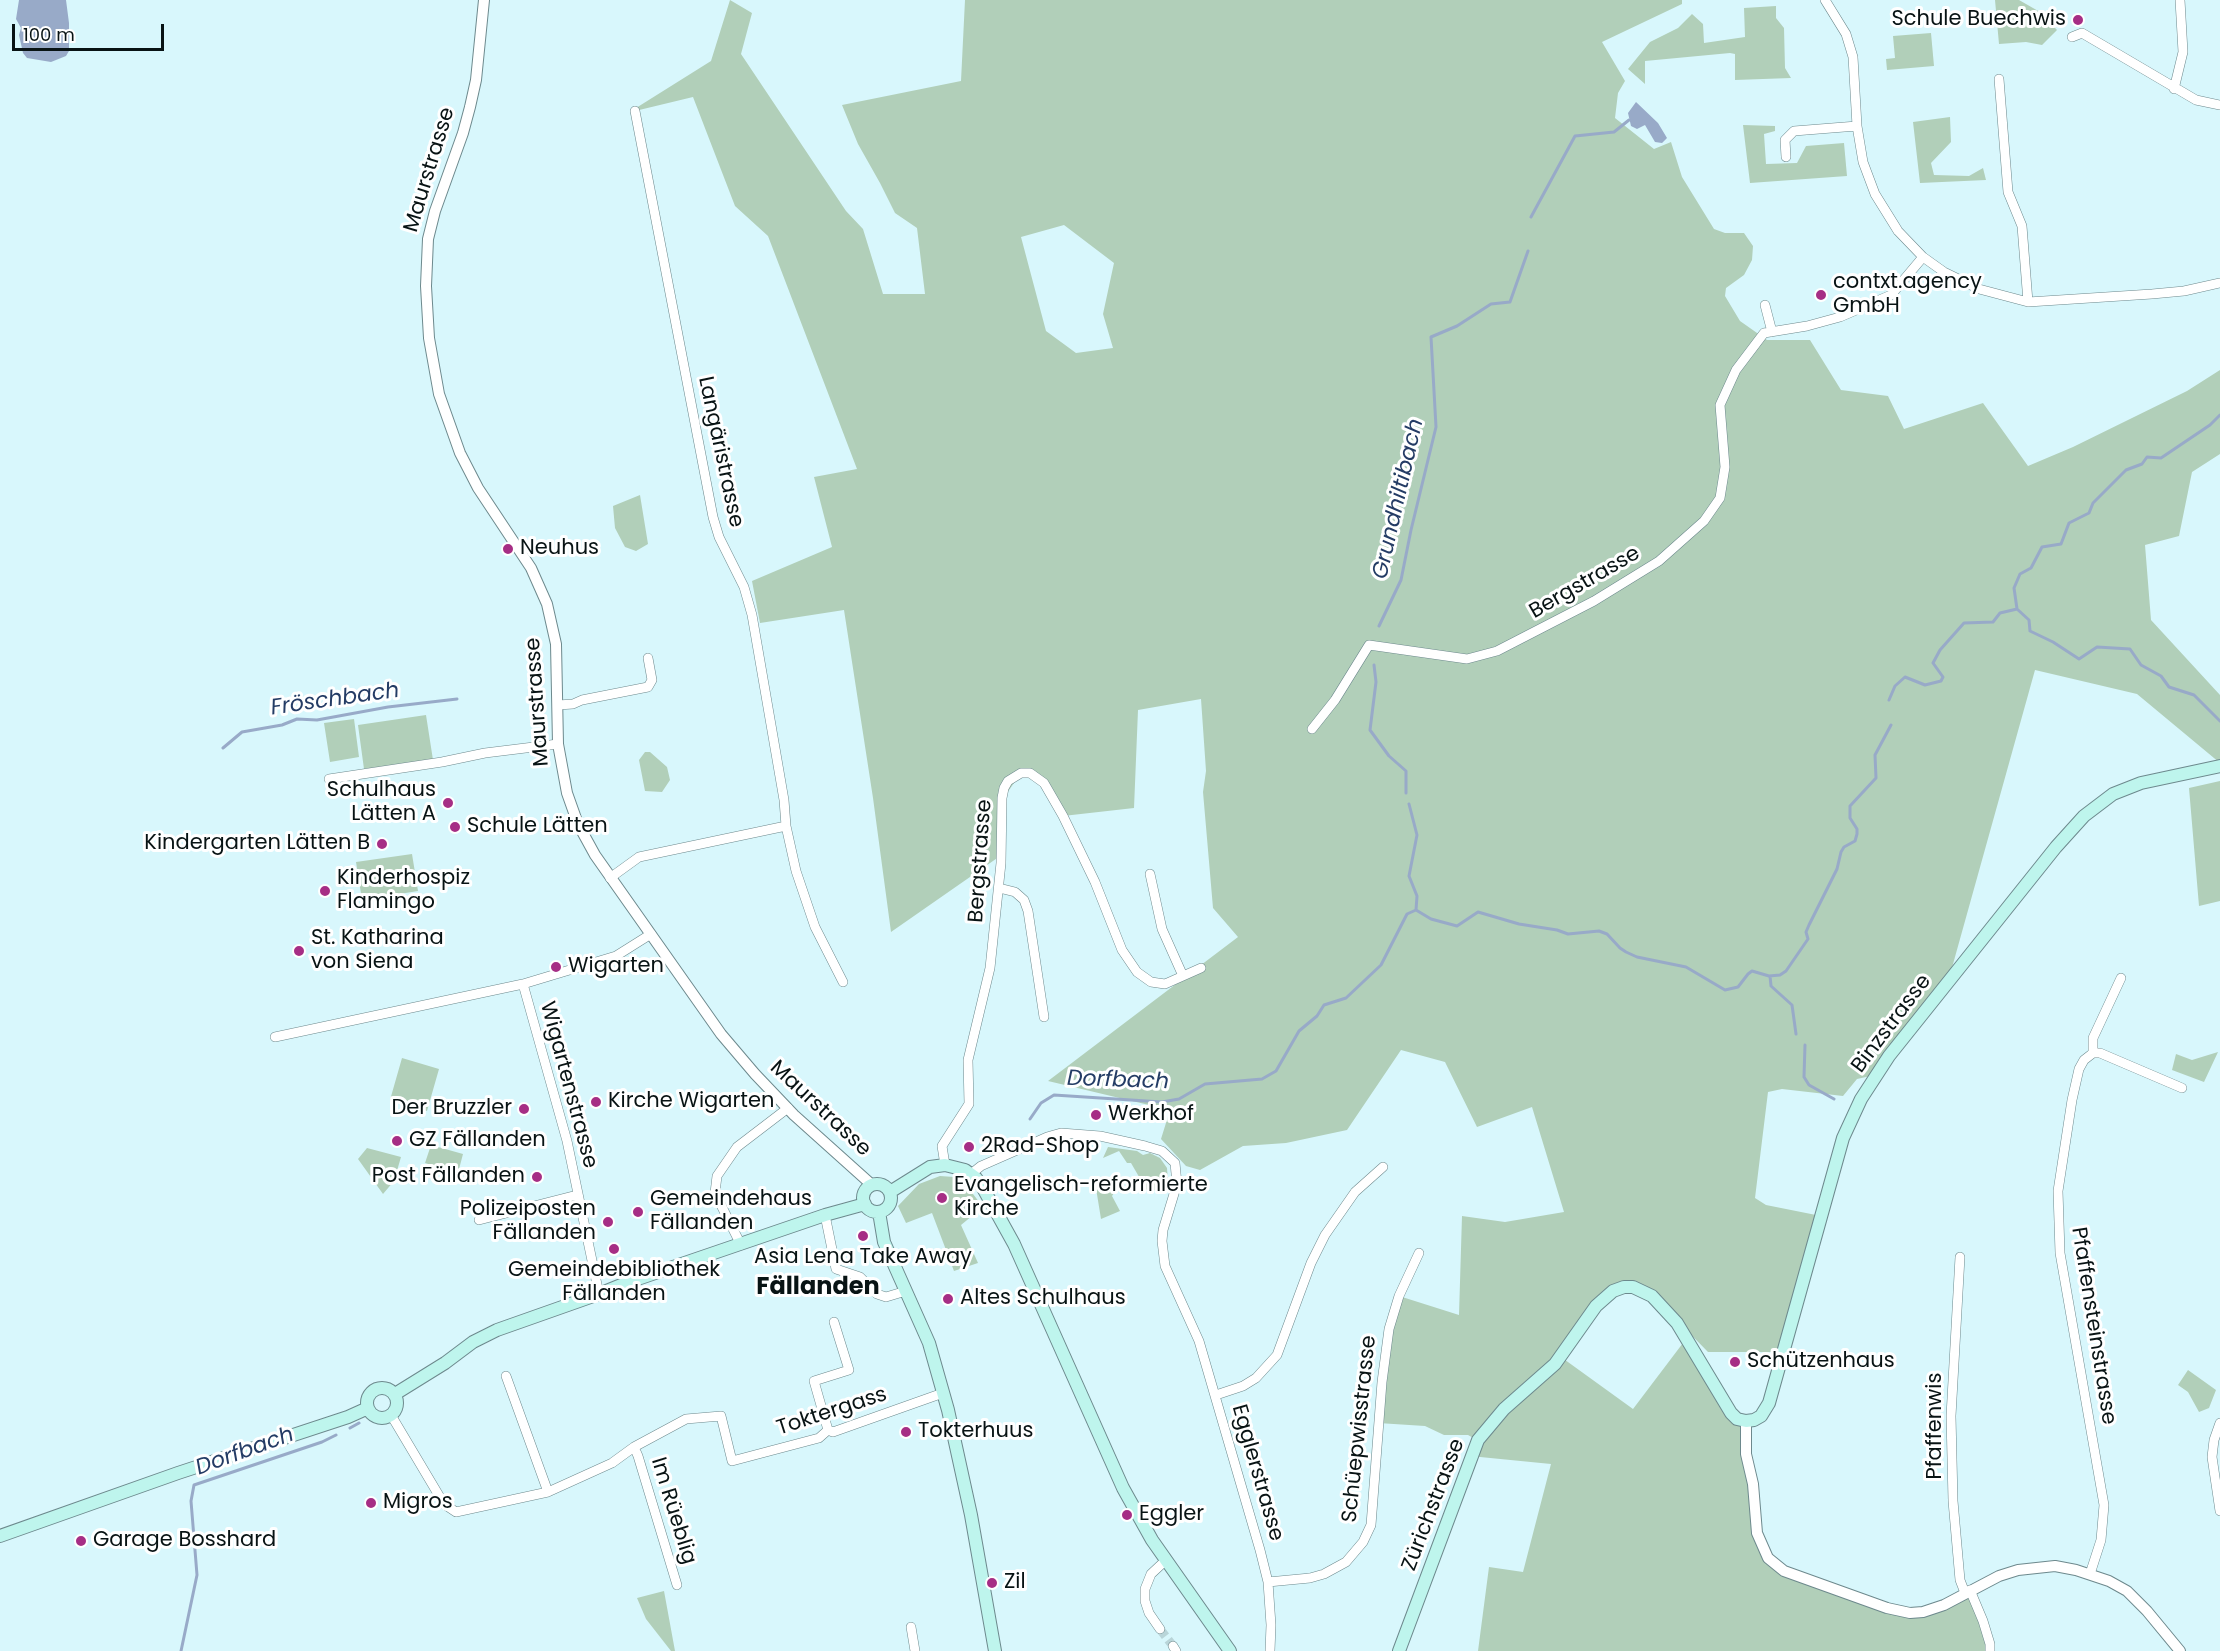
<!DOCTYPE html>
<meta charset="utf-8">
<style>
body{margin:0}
#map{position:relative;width:2220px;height:1651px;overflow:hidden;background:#d8f7fc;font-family:Poppins,sans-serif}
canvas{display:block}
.scale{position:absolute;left:12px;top:24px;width:152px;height:27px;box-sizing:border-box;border:3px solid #081314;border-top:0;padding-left:8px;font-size:18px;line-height:21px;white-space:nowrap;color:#081314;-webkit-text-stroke:4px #fff;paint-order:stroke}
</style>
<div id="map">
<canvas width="2220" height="1651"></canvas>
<div class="scale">100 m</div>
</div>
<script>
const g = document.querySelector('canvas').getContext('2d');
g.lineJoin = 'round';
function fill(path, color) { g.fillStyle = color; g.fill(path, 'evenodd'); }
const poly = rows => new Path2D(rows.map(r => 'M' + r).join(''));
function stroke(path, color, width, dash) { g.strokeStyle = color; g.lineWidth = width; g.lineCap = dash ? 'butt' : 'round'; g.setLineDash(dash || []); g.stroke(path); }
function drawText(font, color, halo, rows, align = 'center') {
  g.font = font + ' Poppins,sans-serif'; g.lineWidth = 6; g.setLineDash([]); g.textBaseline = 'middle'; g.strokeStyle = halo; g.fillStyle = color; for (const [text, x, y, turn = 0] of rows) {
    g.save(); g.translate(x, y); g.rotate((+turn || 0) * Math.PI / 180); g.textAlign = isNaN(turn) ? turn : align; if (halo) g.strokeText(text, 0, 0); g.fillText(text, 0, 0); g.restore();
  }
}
fill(poly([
 [730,0,752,13,741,54,846,211,863,229,883,294,925,294,917,228,895,213,880,183,858,144,842,105,961,81,965,0,1682,0,1682,4,1602,42,1625,81,1618,93,1615,118,1654,149,1671,142,1682,177,1714,229,1725,233,1744,233,1753,246,1752,260,1744,275,1726,288,1725,296,1740,321,1767,340,1810,340,1841,390,1888,396,1904,429,1983,403,2028,466,2073,447,2187,391,2220,370,2220,454,2192,472,2179,536,2145,545,2151,620,2220,695,2220,763,2137,694,2035,670,1948,982,1875,1075,1857,1079,1843,1096,1782,1089,1768,1092,1755,1198,1766,1205,1821,1216,1777,1352,1708,1352,1662,1305,1643,1290,1613,1291,1561,1357,1633,1409,1686,1339,1724,1405,1746,1421,1757,1533,1773,1563,1909,1613,1970,1590,1990,1651,1478,1651,1489,1567,1523,1572,1551,1464,1470,1456,1477,1440,1468,1435,1444,1435,1425,1426,1378,1423,1382,1382,1399,1296,1459,1315,1462,1216,1505,1222,1564,1212,1532,1107,1477,1127,1445,1062,1401,1050,1347,1130,1286,1143,1243,1146,1200,1170,1186,1166,1161,1139,1170,1110,1048,1081,1238,937,1213,908,1203,792,1206,771,1201,699,1138,710,1134,808,1063,816,1043,783,1021,773,1007,793,1003,854,891,932,873,798,844,610,760,623,752,581,832,547,814,477,857,469,768,236,735,206,693,97,635,111,636,108,711,61],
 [1064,225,1114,263,1103,314,1113,348,1076,353,1046,331,1021,237],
 [1995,0,2019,0,2040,12,2057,30,2042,45,2026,42,1999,44],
 [1776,6,1776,18,1784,28,1785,68,1791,78,1735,80,1735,54,1730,53,1645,61,1645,84,1628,69,1650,42,1678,28,1692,14,1703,24,1704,43,1745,37,1744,8],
 [1931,33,1934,66,1887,70,1886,59,1895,58,1893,36],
 [1950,117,1951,142,1931,163,1934,175,1969,176,1983,168,1986,180,1920,183,1913,122],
 [1743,125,1775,126,1775,131,1764,134,1766,164,1797,163,1806,146,1844,143,1847,176,1750,183],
 [640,495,648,544,636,551,625,547,615,528,613,506],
 [426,715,433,760,364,769,358,725],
 [354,719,359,757,330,762,324,723],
 [645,752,650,752,667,767,670,780,662,792,645,791,639,760],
 [2220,781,2220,901,2199,906,2189,788],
 [412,854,418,891,362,900,356,862],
 [2218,1052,2204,1082,2172,1070,2176,1054,2192,1060],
 [402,1058,439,1069,427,1111,390,1100],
 [431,1145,463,1154,458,1173,425,1163],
 [1108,1147,1137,1151,1143,1155,1150,1153,1160,1158,1167,1168,1168,1182,1149,1194,1131,1163,1127,1163,1119,1151,1103,1158],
 [367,1148,401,1157,394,1181,383,1194,358,1159],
 [940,1176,954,1177,963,1181,983,1207,961,1225,978,1263,954,1271,932,1213,906,1223,898,1206,919,1184],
 [1101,1179,1106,1189,1114,1193,1112,1196,1120,1211,1101,1219,1095,1182],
 [2188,1370,2216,1390,2209,1408,2199,1412,2188,1392,2178,1385],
 [664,1591,675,1651,671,1651,646,1619,637,1598]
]), '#b1cfb9');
fill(poly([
 [19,0,66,0,69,23,69,51,66,56,51,62,27,58,23,53,19,35,21,28,16,19],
 [1636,102,1658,123,1667,138,1662,143,1655,142,1645,125,1637,129,1631,126,1628,113]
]), '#98aac8');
stroke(poly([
 [1531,217,1575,136,1614,132,1629,120],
 [2017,609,2029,620,2030,631,2053,642,2079,659,2097,647,2130,649,2141,665,2161,676,2169,687,2194,695,2220,721],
 [1379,626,1401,580,1411,530,1436,427,1431,337,1457,326,1491,304,1510,302,1528,251],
 [1374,665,1376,682,1370,730,1389,756,1406,771,1406,793],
 [1889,700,1895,686,1905,677,1925,685,1941,681,1943,677,1933,663,1940,650,1964,623,1993,622,2000,613,2017,609,2014,588,2020,574,2031,568,2042,547,2061,544,2069,523,2089,513,2093,503,2126,470,2142,464,2147,457,2161,458,2210,425,2220,415],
 [223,748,242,732,282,725,297,719,317,720,388,707,457,699],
 [1409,804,1417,835,1409,876,1417,896,1416,910],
 [1416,910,1431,919,1457,926,1478,912,1519,924,1557,930,1568,934,1599,931,1607,934,1620,948,1626,952,1637,957,1686,967,1725,990,1738,987,1748,974,1752,971,1769,976,1780,975,1786,971,1808,939,1806,932,1809,925,1837,869,1841,852,1844,847,1855,841,1857,834,1857,829,1850,818,1850,806,1876,778,1875,755,1891,725],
 [1770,976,1771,986,1792,1005,1796,1034],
 [1805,1045,1804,1077,1809,1085,1834,1099],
 [1030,1119,1041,1103,1054,1095,1162,1102,1179,1099,1205,1084,1262,1079,1276,1071,1299,1031,1317,1016,1324,1005,1346,998,1381,965,1407,914,1416,910],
 [350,1428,359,1423],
 [181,1651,197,1575,191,1501,194,1485,322,1442,336,1435]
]), '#98aac8', 3);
stroke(poly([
 [1160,1629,1173,1646]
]), '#b9d5d9', 9, [9, 4.5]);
const minor = poly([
 [1825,0,1846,34,1853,57,1857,126,1863,162,1875,194,1898,231,1923,257,1944,272,1979,289,2028,302,2152,294,2184,291,2220,283],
 [2072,37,2082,33,2196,100,2220,105],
 [1999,79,2008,192,2022,226,2028,302],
 [2174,89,2183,52,2180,0],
 [1786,157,1785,140,1794,131,1857,126],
 [1765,305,1772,332],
 [558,705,573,704,582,700,648,687,652,680,648,658],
 [1312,729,1335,700,1369,645,1467,659,1497,651,1594,601,1659,561,1704,521,1720,498,1725,467,1720,405,1736,370,1764,333,1807,326,1840,317,1891,295,1923,257],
 [329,779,442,762,485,753,558,744],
 [786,826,796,871,815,927,843,982],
 [610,878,639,857,786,826,784,800,752,615,744,587,719,537,713,517,635,111],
 [999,888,1015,892,1024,900,1028,911,1044,1017],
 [1183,976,1201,968],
 [523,984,567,1141,599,1294],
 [275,1037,523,984,616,956,651,934],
 [2093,1053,2100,1053,2182,1088],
 [945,1165,942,1146,969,1104,968,1060,990,968,1001,863,1002,798,1004,788,1008,781,1021,773,1030,773,1044,783,1063,816,1095,882,1122,950,1137,972,1151,982,1165,984,1183,976,1162,929,1150,874],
 [971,1174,981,1166,1047,1137,1061,1133,1100,1136,1145,1146,1162,1151,1175,1163,1177,1184,1163,1230,1162,1241,1165,1266,1199,1341,1260,1550,1268,1582,1271,1625,1270,1651],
 [825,1215,836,1269,860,1277,877,1294,886,1297,906,1291],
 [479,1220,577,1195],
 [741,1245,715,1193,717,1176,737,1147,788,1108],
 [1960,1257,1951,1416,1953,1501,1960,1580,1965,1593],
 [506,1376,548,1492],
 [1216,1395,1243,1386,1256,1378,1277,1355,1311,1263,1325,1235,1355,1192,1383,1167],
 [391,1415,444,1504,456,1512,548,1492,612,1463,634,1447,686,1419,721,1416,732,1461,819,1438,828,1430,833,1432,943,1393],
 [2220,1423,2214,1440,2212,1457,2220,1511],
 [828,1430,814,1381,849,1370,834,1322],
 [634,1447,638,1456,677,1585],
 [2090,1574,2101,1540,2104,1505,2060,1253,2058,1191,2072,1100,2079,1069,2084,1060,2093,1053,2093,1038,2121,978],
 [1268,1582,1310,1578,1324,1574,1346,1562,1363,1542,1371,1525,1382,1382,1389,1329,1399,1296,1419,1253],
 [1970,1590,1983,1621,1990,1644,1990,1651],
 [911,1627,915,1651],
 [1160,1629,1149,1613,1145,1601,1145,1589,1151,1574,1166,1560],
 [1173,1646,1176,1651]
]);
const tertiary = poly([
 [484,0,476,80,470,107,463,133,435,211,428,239,426,286,429,338,439,394,460,453,478,488,531,568,547,604,556,644,558,744,567,793,578,824,595,855,721,1034,755,1074,794,1115,872,1185],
 [1746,1421,1746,1454,1753,1484,1757,1533,1768,1558,1784,1571,1887,1608,1910,1613,1923,1612,1944,1605,1999,1576,2018,1570,2055,1566,2076,1570,2109,1581,2127,1591,2147,1611,2180,1651]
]);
const secondary = poly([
 '863 1198a14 14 0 1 1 28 0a14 14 0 1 1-28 0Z',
 [890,1192,930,1167,945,1165,965,1170,976,1178,983,1188,1014,1244,1123,1488,1152,1540,1230,1651],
 [879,1212,884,1242,929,1343,948,1410,971,1515,995,1651],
 '367 1403a15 15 0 1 1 30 0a15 15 0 1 1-30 0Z',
 [395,1394,445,1363,473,1342,497,1330,599,1294,626,1283,825,1215,865,1204],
 [0,1536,178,1473,348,1417,368,1408],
 [1399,1651,1478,1440,1504,1409,1555,1364,1596,1306,1613,1291,1624,1287,1633,1287,1652,1296,1677,1323,1731,1413,1737,1419,1746,1421,1754,1420,1761,1416,1769,1403,1843,1138,1861,1099,1889,1056,2056,847,2084,816,2113,794,2141,783,2220,766]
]);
stroke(minor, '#6d898d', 10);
stroke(tertiary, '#6d898d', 12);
stroke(secondary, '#6d898d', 14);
stroke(minor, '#fff', 9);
stroke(tertiary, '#fff', 10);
stroke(secondary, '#bef5ed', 12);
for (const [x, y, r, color] of [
 [2078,20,6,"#a62e85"],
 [1821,295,6,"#a62e85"],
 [508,549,6,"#a62e85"],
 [448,803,6,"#a62e85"],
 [455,827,6,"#a62e85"],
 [382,844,6,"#a62e85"],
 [325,891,6,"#a62e85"],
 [299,951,6,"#a62e85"],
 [556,967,6,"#a62e85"],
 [596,1102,6,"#a62e85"],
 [524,1109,6,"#a62e85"],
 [1096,1115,6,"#a62e85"],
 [397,1141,6,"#a62e85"],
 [969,1147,6,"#a62e85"],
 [537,1177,6,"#a62e85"],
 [942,1198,6,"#a62e85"],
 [638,1212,6,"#a62e85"],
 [608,1222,6,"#a62e85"],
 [863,1236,6,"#a62e85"],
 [614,1249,6,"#a62e85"],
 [948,1299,6,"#a62e85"],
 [1735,1362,6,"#a62e85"],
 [906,1432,6,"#a62e85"],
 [371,1503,6,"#a62e85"],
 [1127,1515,6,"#a62e85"],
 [81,1541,6,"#a62e85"],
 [992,1583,6,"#a62e85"]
]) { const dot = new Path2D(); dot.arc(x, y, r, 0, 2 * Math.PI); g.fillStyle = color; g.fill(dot); stroke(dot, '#fff', 2); }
drawText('21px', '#081314', '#fff', [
 ["Schule Buechwis",2066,20,"right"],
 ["contxt.agency",1833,283],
 ["GmbH",1833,307],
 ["Neuhus",520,549],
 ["Schulhaus",436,791,"right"],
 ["Lätten A",436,815,"right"],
 ["Schule Lätten",467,827],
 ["Kindergarten Lätten B",370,844,"right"],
 ["Kinderhospiz",337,879],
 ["Flamingo",337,903],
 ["St. Katharina",311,939],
 ["von Siena",311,963],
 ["Wigarten",568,967],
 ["Kirche Wigarten",608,1102],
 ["Der Bruzzler",512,1109,"right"],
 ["Werkhof",1108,1115],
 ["GZ Fällanden",409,1141],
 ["2Rad-Shop",981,1147],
 ["Post Fällanden",525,1177,"right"],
 ["Evangelisch-reformierte",954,1186],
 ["Kirche",954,1210],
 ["Gemeindehaus",650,1200],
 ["Fällanden",650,1224],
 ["Polizeiposten",596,1210,"right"],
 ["Fällanden",596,1234,"right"],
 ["Asia Lena Take Away",863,1258,"center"],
 ["Gemeindebibliothek",614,1271,"center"],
 ["Fällanden",614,1295,"center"],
 ["Altes Schulhaus",960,1299],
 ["Schützenhaus",1747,1362],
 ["Tokterhuus",918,1432],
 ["Migros",383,1503],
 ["Eggler",1139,1515],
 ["Garage Bosshard",93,1541],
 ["Zil",1004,1583]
], 'left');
drawText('21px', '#081314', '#fff', [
 ["Maurstrasse",430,170,-73],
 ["Langäristrasse",720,452,78],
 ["Bergstrasse",1585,583,-30],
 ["Maurstrasse",538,702,-94],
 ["Bergstrasse",981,861,-86],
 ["Binzstrasse",1892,1024,-53],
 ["Wigartenstrasse",568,1085,75],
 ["Maurstrasse",820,1109,43],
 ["Pfaffensteinstrasse",2093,1326,81],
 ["Toktergass",832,1412,-18],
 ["Pfaffenwis",1936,1426,-90],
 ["Schüepwisstrasse",1360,1429,-84],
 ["Egglerstrasse",1257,1473,74],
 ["Zürichstrasse",1434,1505,-69],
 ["Im Rüeblig",673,1511,73]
]);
drawText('italic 22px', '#243c65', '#fff', [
 ["Grundhiltibach",1399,499,-77],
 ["Fröschbach",335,700,-8],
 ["Dorfbach",1118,1081,2],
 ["Dorfbach",245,1452,-20]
]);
drawText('bold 24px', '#081314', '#fff', [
 ["Fällanden",818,1288]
]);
</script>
